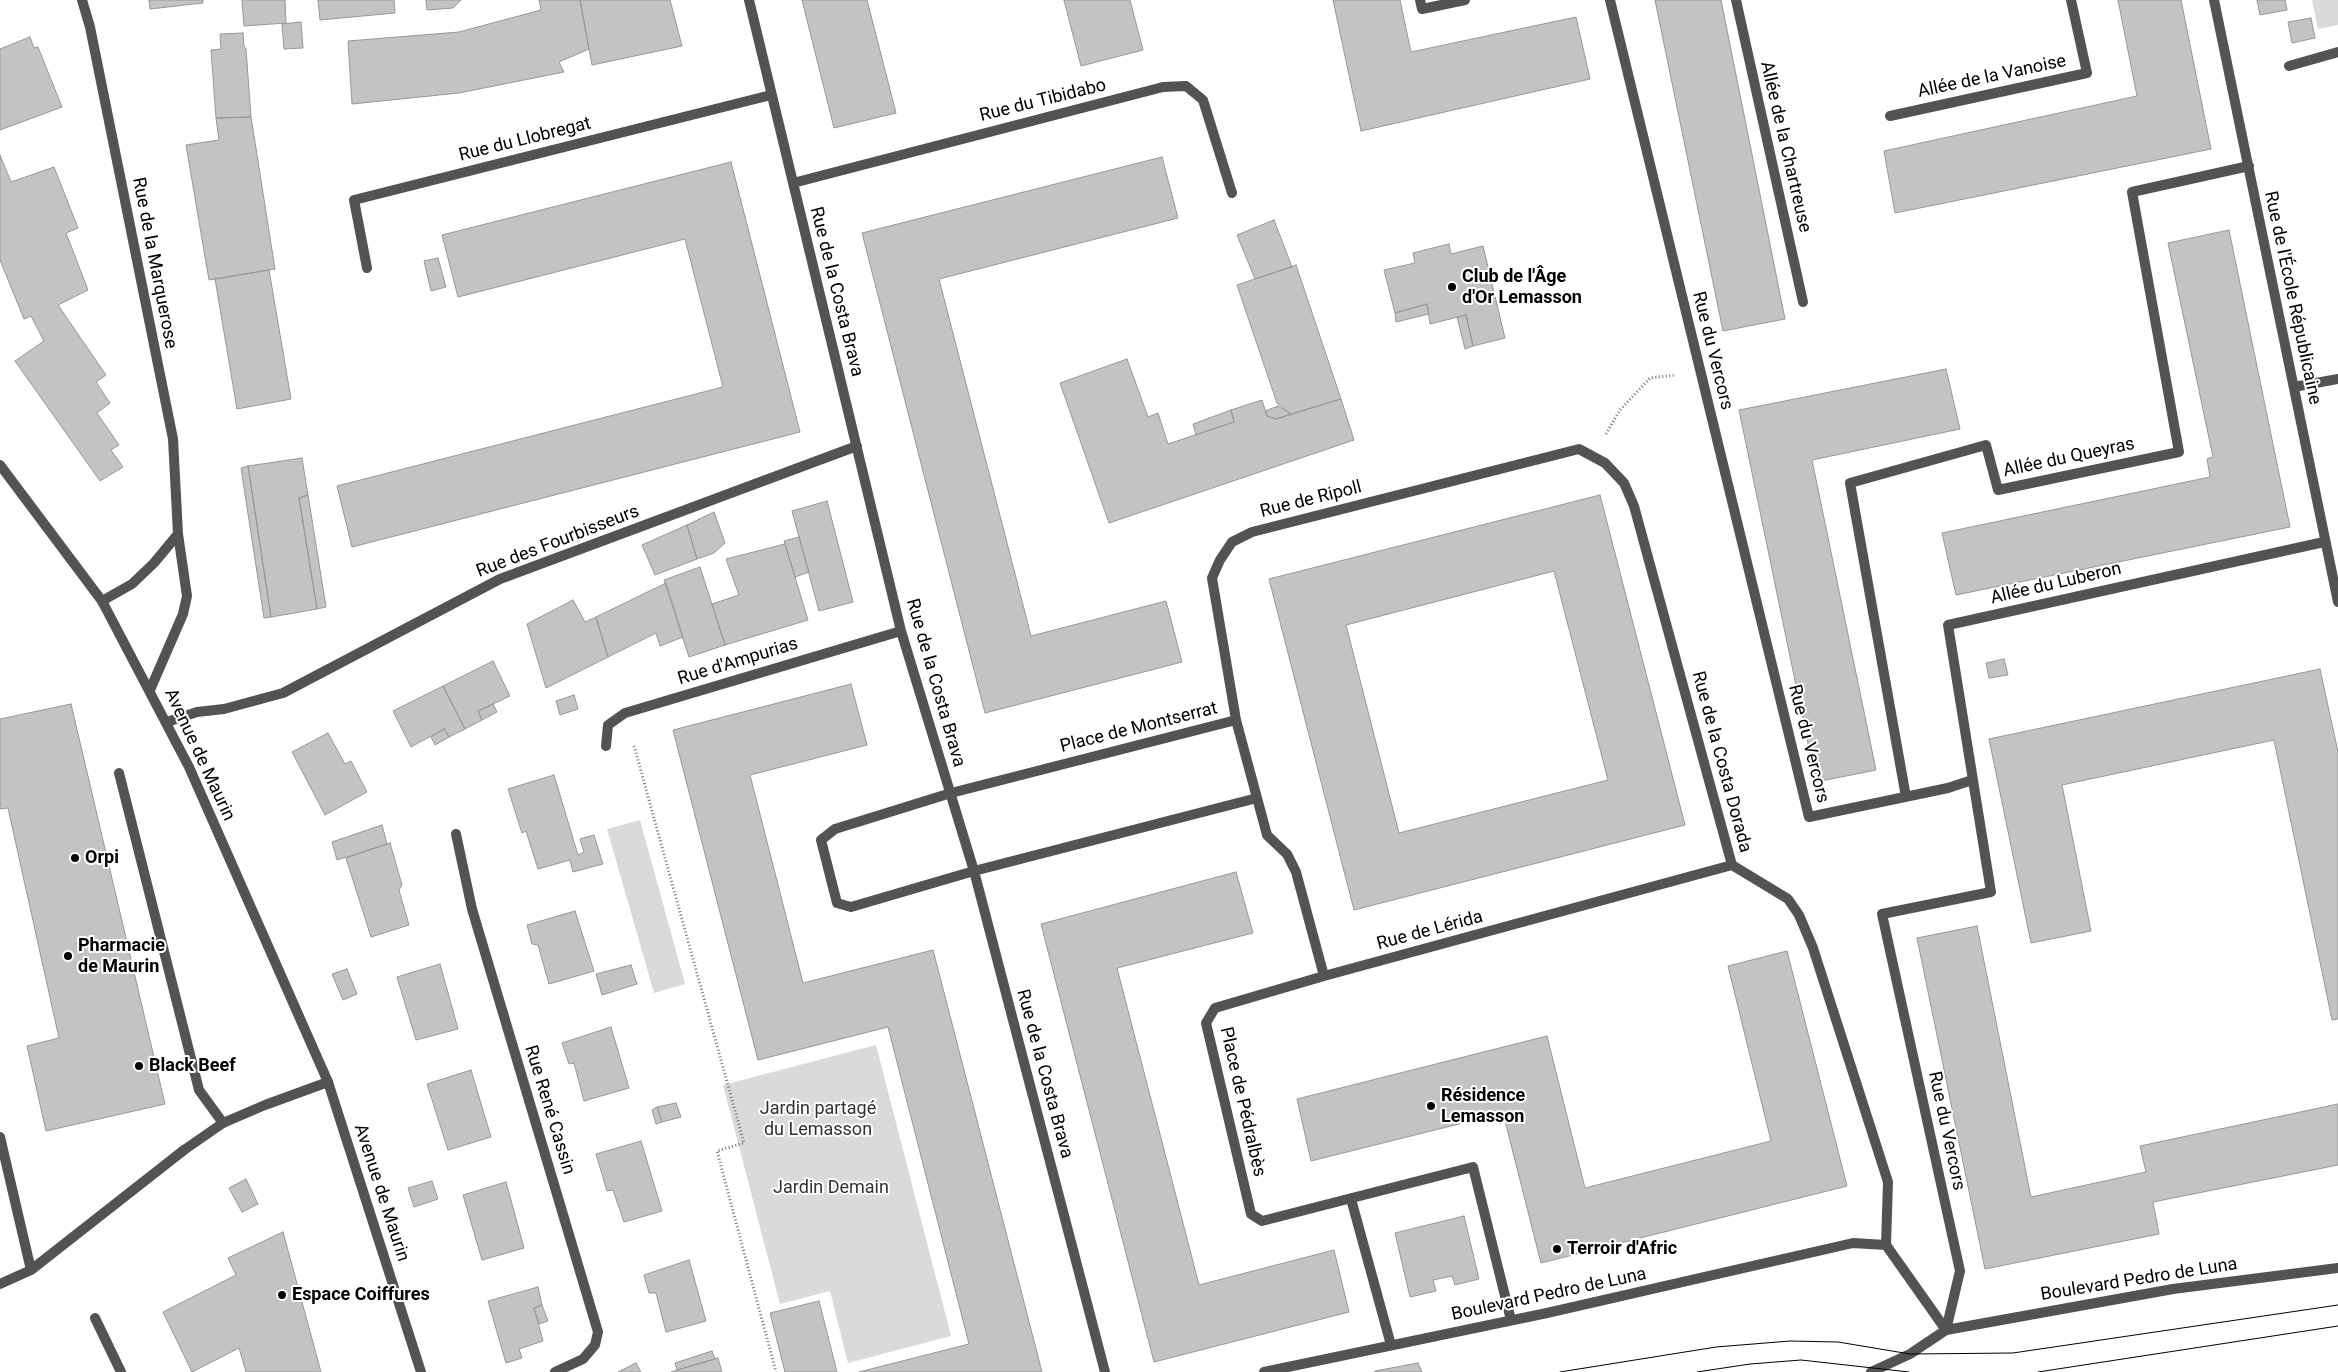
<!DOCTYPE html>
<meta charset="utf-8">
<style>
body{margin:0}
canvas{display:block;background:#fff}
</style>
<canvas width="2338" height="1372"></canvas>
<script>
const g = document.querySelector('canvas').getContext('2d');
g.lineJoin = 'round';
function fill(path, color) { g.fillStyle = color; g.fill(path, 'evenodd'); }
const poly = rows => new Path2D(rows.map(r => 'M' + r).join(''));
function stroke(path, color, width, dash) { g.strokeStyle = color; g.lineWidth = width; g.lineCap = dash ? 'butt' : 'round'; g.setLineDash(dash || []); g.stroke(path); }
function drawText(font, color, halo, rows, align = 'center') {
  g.font = font + ' Roboto,sans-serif'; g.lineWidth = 4; g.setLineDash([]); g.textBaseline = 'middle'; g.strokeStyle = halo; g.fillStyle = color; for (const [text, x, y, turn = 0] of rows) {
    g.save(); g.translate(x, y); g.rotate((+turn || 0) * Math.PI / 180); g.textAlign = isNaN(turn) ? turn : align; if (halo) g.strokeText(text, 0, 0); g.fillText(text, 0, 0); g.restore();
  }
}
fill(poly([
 [2312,0,2338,0,2338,25,2318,29],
 [640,820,685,984,654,993,607,829],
 [876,1045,951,1336,848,1363,830,1291,780,1304,723,1085]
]), '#dadada');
const building = poly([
 [149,0,203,0,203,3,150,9,149,0],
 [242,0,285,0,286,23,244,26,242,0],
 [318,0,394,0,395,13,320,20,318,0],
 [426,0,461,0,453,8,427,10,426,0],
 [539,0,580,0,589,49,559,62,564,72,459,93,352,104,348,41,459,32,541,10,539,0],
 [580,0,670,0,682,46,592,65,580,0],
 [802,0,867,0,896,113,834,128,802,0],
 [1064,0,1130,0,1143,50,1081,66,1064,0],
 [1333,0,1400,0,1411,52,1576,17,1590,79,1361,131,1333,0],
 [1655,0,1721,0,1785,319,1723,331,1655,0],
 [2118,0,2181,0,2211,149,1895,213,1884,151,2137,96,2118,0],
 [2257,0,2285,0,2287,10,2260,15,2257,0],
 [2311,18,2315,38,2292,43,2288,22,2311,18],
 [301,22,303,48,284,49,282,24,301,22],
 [243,33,244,46,246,49,251,117,216,118,211,50,221,49,220,34,243,33],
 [30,37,34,48,38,47,62,107,0,130,0,49,30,37],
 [251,117,275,269,209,280,186,145,219,140,216,118,251,117],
 [0,155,11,182,54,167,78,228,66,233,88,290,58,305,106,375,96,382,110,403,97,413,119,445,111,450,123,467,100,481,15,361,44,341,31,316,24,319,0,260,0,155],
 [1162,157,1178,218,939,279,1031,636,1166,601,1182,662,985,713,862,233,1162,157],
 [731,162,800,432,352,547,337,486,723,387,685,239,458,297,442,235,731,162],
 [1274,220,1292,267,1255,279,1237,235,1274,220],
 [2229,230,2290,527,1956,595,1942,533,2210,477,2207,459,2213,457,2168,243,2229,230],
 [1449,244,1451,254,1483,246,1505,338,1473,346,1466,315,1430,324,1427,304,1395,313,1384,270,1415,263,1413,253,1449,244],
 [438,258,446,287,431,291,424,261,438,258],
 [1296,265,1341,399,1291,414,1277,403,1237,285,1296,265],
 [269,270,291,399,237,409,215,279,269,270],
 [1427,304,1429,314,1396,322,1395,313,1427,304],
 [1466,315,1473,346,1465,349,1457,317,1466,315],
 [1127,359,1148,417,1158,413,1168,444,1234,422,1231,410,1262,400,1267,416,1276,419,1341,399,1354,440,1109,523,1060,383,1127,359],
 [1946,369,1960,429,1812,460,1876,770,1816,782,1739,410,1946,369],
 [1278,406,1291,414,1276,419,1267,416,1265,411,1278,406],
 [1231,410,1234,422,1196,435,1193,424,1231,410],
 [302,458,308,495,299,498,317,609,271,617,248,466,302,458],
 [248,466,271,617,264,618,241,468,248,466],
 [308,495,326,607,317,609,299,498,308,495],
 [1600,495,1685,825,1354,910,1269,579,1600,495],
 [1554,571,1608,780,1399,833,1346,625,1554,571],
 [827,501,853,602,819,611,792,511,827,501],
 [714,512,725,543,714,553,697,559,687,525,714,512],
 [687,525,697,559,655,575,642,545,687,525],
 [799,537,809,572,795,577,784,541,799,537],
 [785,544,808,620,725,645,712,604,739,595,726,559,785,544],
 [700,567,725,645,689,657,664,580,700,567],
 [666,583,683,637,660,646,656,633,608,657,596,617,666,583],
 [573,600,585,622,596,617,608,657,546,688,527,624,573,600],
 [2004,659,2008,675,1989,678,1986,663,2004,659],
 [493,661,510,696,478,711,482,720,465,729,443,686,493,661],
 [2320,669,2338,752,2338,1019,2332,1020,2274,740,2062,785,2091,931,2031,943,1989,739,2320,669],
 [851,684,867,745,750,775,803,983,933,950,1042,1372,859,1372,969,1344,888,1027,758,1060,673,730,851,684],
 [443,686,465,729,449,737,444,729,411,747,393,711,443,686],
 [574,695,578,709,560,715,556,701,574,695],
 [71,704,165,1104,46,1131,27,1046,59,1038,8,808,0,809,0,719,71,704],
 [493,704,497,712,482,720,478,711,493,704],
 [444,729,449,737,435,745,431,737,444,729],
 [328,733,345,764,351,761,367,792,325,815,292,752,328,733],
 [554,775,578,855,584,852,580,839,594,835,603,864,573,872,570,860,538,869,526,831,522,833,508,789,554,775],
 [382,825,387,844,337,860,332,842,382,825],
 [390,843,402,885,399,890,409,925,371,937,346,858,390,843],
 [1236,872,1253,933,1117,968,1199,1285,1334,1250,1349,1312,1154,1362,1041,924,1236,872],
 [575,911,594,971,549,984,538,945,532,944,527,925,575,911],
 [1977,926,2031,1197,2146,1172,2140,1146,2338,1104,2338,1165,2153,1202,2159,1234,1985,1269,1917,938,1977,926],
 [1787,951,1847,1186,1541,1263,1503,1113,1311,1161,1297,1099,1547,1036,1585,1188,1771,1141,1728,966,1787,951],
 [440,964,458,1029,416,1040,397,977,440,964],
 [631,965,637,984,602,995,596,974,631,965],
 [347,969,357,994,343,1000,332,974,347,969],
 [611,1027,629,1088,584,1101,574,1063,569,1064,562,1043,611,1027],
 [471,1070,491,1137,448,1150,427,1084,471,1070],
 [676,1103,681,1117,662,1122,657,1107,676,1103],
 [657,1107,662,1122,656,1124,652,1110,657,1107],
 [641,1141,662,1211,624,1222,613,1190,607,1191,596,1154,641,1141],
 [246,1179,258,1204,242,1212,229,1188,246,1179],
 [432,1181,438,1199,414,1207,408,1188,432,1181],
 [506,1182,524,1248,482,1260,463,1195,506,1182],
 [1464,1216,1479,1279,1455,1285,1452,1276,1433,1280,1436,1291,1410,1297,1395,1233,1464,1216],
 [283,1232,321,1372,246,1372,239,1348,192,1372,163,1312,236,1275,228,1258,283,1232],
 [689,1260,706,1321,666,1332,656,1293,649,1293,644,1275,689,1260],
 [538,1287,542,1305,534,1308,543,1341,519,1349,522,1358,506,1363,488,1301,538,1287],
 [819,1301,837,1372,785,1372,770,1313,819,1301],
 [542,1305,548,1321,539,1324,534,1308,542,1305],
 [712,1351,715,1359,677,1370,675,1363,712,1351],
 [718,1358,722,1372,671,1372,715,1359,718,1358],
 [636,1363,641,1372,618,1372,636,1363],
 [1418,1363,1422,1372,1374,1372,1375,1371,1418,1363]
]);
fill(building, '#c3c3c3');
stroke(building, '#979797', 1);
stroke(poly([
 [1606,434,1620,410,1650,378,1675,375],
 [634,746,744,1143,717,1151,776,1372]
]), '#757575', 3, [1, 2.5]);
stroke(poly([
 [119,773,199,1090,223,1123],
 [0,1137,31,1270],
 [0,1284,31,1270,184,1150],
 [95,1318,121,1372]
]), '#535353', 10);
stroke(poly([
 [82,0,90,27,173,439,178,534,187,596,183,614,150,690],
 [749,0,901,631,974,871,1105,1372],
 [1420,0,1422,9,1465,0],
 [1610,0,1809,817,1948,788,1972,780],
 [1736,0,1803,302],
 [2214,0,2338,602],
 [2289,66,2338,52],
 [1890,116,2087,73,2071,0],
 [793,183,1163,87,1186,86,1203,100,1232,193],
 [367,268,354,200,771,95],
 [2294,387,2338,379],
 [2324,542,1948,625,1991,892,1882,914,1960,1271,1946,1330,2173,1289,2338,1268],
 [102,601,132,584,154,563,178,534],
 [1236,720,951,793,835,829,821,840,837,903,851,907,974,871,1257,798],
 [167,722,197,712,224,709,283,693,500,579,857,446],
 [606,746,608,725,625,713,901,631],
 [1906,797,1850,483,1986,445,1998,490,2179,452,2132,192,2249,166],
 [456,834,472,909,598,1332,595,1345,583,1359,555,1372],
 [1732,865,1324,976,1296,872,1287,854,1267,835,1236,720,1212,578,1220,560,1232,542,1252,532,1579,449,1605,463,1624,483,1634,506,1732,865,1788,899,1799,915,1813,948,1888,1182,1886,1245],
 [1324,976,1215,1008,1206,1023,1251,1214,1262,1221,1473,1167,1511,1320],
 [184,1150,223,1123,265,1105,328,1082],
 [1351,1199,1391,1345]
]), '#535353', 10);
stroke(poly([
 [0,465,102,601,189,767,328,1082,421,1372],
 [1264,1372,1547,1313,1853,1243,1886,1245,1946,1330,1910,1354,1871,1372]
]), '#535353', 10);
stroke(poly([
 [1560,1372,1716,1347,1790,1341,1838,1342,1910,1354,2013,1353,2338,1305],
 [1697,1372,1750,1364,1801,1360,1909,1372],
 [2038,1372,2338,1326]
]), '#000', 1);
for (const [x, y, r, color] of [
 [1452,287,5,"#000"],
 [75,858,5,"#000"],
 [68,956,5,"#000"],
 [139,1066,5,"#000"],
 [1431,1106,5,"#000"],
 [1557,1249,5,"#000"],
 [282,1295,5,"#000"]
]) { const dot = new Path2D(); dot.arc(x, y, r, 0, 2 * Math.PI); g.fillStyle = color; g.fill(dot); stroke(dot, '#fff', 2); }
drawText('18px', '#000', '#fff', [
 ["Allée de la Vanoise",1992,77,-12],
 ["Rue du Tibidabo",1043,101,-14],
 ["Rue du Llobregat",525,140,-14],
 ["Allée de la Chartreuse",1785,147,77],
 ["Rue de la Marquerose",154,263,79],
 ["Rue de la Costa Brava",836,292,76],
 ["Rue de l'École Républicaine",2292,298,78],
 ["Rue du Vercors",1712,351,76],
 ["Allée du Queyras",2069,458,-12],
 ["Rue de Ripoll",1311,500,-14],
 ["Rue des Fourbisseurs",558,542,-21],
 ["Allée du Luberon",2056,584,-13],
 ["Rue d'Ampurias",738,662,-17],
 ["Rue de la Costa Brava",935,683,74],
 ["Place de Montserrat",1139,728,-14],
 ["Rue du Vercors",1808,744,76],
 ["Avenue de Maurin",199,755,65],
 ["Rue de la Costa Dorada",1721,762,75],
 ["Rue de Lérida",1430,931,-15],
 ["Rue de la Costa Brava",1044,1074,75],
 ["Place de Pédralbès",1242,1102,77],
 ["Rue René Cassin",549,1110,73],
 ["Rue du Vercors",1946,1131,78],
 ["Avenue de Maurin",381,1193,72],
 ["Boulevard Pedro de Luna",2139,1280,-9],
 ["Boulevard Pedro de Luna",1549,1295,-12]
]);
drawText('bold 18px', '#000', '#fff', [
 ["Club de l'Âge",1462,277],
 ["d'Or Lemasson",1462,298],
 ["Orpi",85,858],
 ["Pharmacie",78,946],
 ["de Maurin",78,967],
 ["Black Beef",149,1066],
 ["Résidence",1441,1096],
 ["Lemasson",1441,1117],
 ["Terroir d'Afric",1567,1249],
 ["Espace Coiffures",292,1295]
], 'left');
drawText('18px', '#313131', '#fff', [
 ["Jardin partagé",818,1109],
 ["du Lemasson",818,1130],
 ["Jardin Demain",831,1188]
]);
</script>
